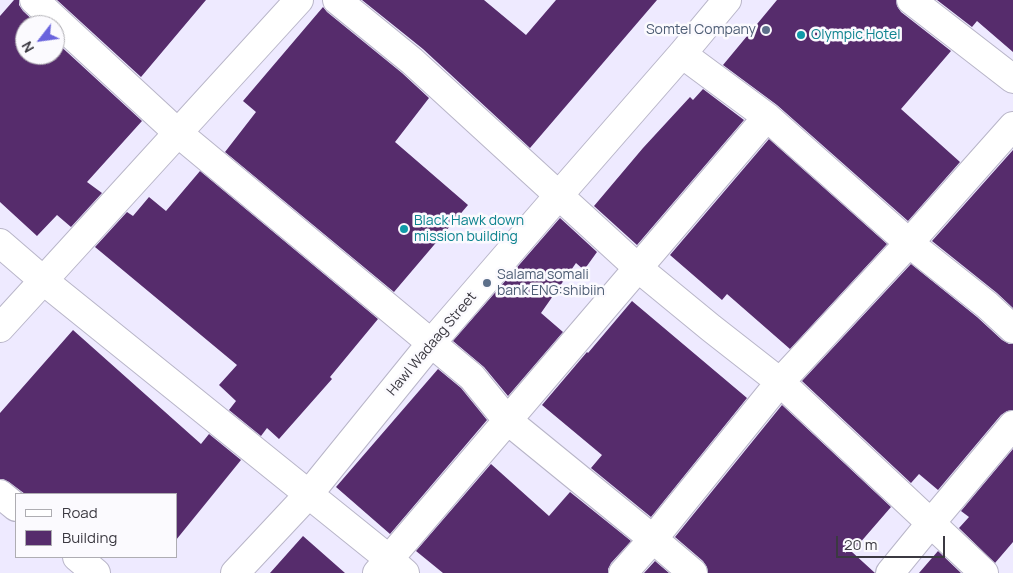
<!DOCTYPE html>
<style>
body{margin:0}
#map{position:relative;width:1013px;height:573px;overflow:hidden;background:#eeeaff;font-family:Manrope,sans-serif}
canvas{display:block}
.legend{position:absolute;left:15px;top:493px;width:162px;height:65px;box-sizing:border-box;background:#fbfafe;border:1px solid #aeadb2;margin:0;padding:6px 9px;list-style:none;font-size:15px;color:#3b3941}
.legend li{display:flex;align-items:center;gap:10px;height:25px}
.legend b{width:25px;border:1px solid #aeadb2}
.north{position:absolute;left:15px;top:15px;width:50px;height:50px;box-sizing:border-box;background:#fbfafe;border:1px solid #aeadb2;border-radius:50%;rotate:240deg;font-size:14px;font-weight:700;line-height:20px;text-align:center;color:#3b3941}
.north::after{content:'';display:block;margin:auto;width:18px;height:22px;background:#6963dd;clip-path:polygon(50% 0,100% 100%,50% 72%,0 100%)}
.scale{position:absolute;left:836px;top:536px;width:109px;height:22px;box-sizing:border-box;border:2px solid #3b3941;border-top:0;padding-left:6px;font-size:15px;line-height:18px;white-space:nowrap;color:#3b3941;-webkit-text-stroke:4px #fbfafe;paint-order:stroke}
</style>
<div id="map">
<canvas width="1013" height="573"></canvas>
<ul class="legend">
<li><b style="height:6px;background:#fff"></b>Road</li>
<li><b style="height:14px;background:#562c6c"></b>Building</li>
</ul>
<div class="north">N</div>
<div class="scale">20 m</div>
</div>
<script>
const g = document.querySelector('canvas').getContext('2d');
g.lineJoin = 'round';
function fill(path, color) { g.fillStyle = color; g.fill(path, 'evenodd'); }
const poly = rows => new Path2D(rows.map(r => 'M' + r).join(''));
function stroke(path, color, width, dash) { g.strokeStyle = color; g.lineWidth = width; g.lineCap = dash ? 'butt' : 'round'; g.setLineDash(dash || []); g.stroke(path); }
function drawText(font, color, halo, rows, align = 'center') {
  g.font = font + ' Manrope,sans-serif'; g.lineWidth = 5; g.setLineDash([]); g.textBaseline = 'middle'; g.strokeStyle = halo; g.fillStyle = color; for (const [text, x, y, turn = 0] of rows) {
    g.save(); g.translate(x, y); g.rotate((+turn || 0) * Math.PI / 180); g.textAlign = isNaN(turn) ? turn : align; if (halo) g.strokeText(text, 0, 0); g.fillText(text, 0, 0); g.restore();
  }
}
fill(poly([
 [14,0,19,0,19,5,23,11,38,25,25,25,25,55,55,55,55,41,142,121,87,182,102,193,71,227,57,215,37,236,0,202,0,16],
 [57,0,206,0,141,77],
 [362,0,484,0,526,35,556,0,657,0,530,148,423,49],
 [777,0,896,0,897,6,901,12,951,51,901,109,960,162,908,221,777,105,723,65],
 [937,0,1013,0,1013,52,977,21,972,27],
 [323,7,327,12,402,73,429,98,395,142,468,205,394,292,225,152,256,112,243,101],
 [703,89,744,120,637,245,594,206,643,148,690,97,693,100],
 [769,139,887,244,790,349,727,294,722,300,670,255],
 [1013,150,1013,308,997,293,932,241],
 [200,171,378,319,330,377,332,379,279,439,267,428,261,436,229,410,236,401,219,385,237,365,95,247,127,212,133,216,149,197,166,211],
 [560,218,597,252,584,270,576,263,541,313,563,332,508,396,484,367,453,341],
 [911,264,977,317,1002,340,1009,344,1013,344,1013,410,1007,411,1001,415,938,490,919,474,911,483,802,381],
 [632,301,747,398,651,517,591,468,602,455,542,405,587,352,588,353],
 [73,330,201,444,209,434,241,460,176,540,176,494,25,494,9,482,3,479,0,479,0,413],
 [438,369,461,388,487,420,390,534,336,487],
 [782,405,891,507,852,552,875,573,708,573,707,567,703,561,675,537],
 [1013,449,1013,542,995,563,959,528,969,517,961,511],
 [491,464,549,516,570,492,631,541,611,563,608,569,608,573,443,573,416,551],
 [303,536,345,573,270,573],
 [938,551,961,573,919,573],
 [655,561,669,573,644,573]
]), '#562c6c');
const minor = poly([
 [34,0,178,133,472,377,507,420,653,539,693,573],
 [337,0,412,61,638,268,711,328,780,382,984,573],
 [911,0,1013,79],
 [682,54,767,117,909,243,987,305,1013,329],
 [0,243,44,281,389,559,405,573],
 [0,328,299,0],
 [0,494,16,507],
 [77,557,96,573],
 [235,573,308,495,432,342,559,195,682,54,727,0],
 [377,573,767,117],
 [623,573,653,539,780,382,909,243,1013,126],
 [890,573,930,524,1013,425]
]);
stroke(minor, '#b8b5c8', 30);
stroke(minor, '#fff', 28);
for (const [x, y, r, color] of [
 [766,30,5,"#5c6f8a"],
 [801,35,5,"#0f9aa8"],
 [404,229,5,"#0f9aa8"],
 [487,283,5,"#5c6f8a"]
]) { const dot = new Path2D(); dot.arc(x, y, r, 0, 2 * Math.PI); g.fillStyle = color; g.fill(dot); stroke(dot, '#fbfafe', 2); }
drawText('14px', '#4e5e75', '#fbfafe', [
 ["Somtel Company",756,30],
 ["Salama somali",497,275,"left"],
 ["bank ENG:shibiin",497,291,"left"]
], 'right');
drawText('14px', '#0d838f', '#fbfafe', [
 ["Olympic Hotel",811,35],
 ["Black Hawk down",414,221],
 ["mission building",414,237]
], 'left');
drawText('14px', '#3b3941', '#fbfafe', [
 ["Hawl Wadaag Street",432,344,-50]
]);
</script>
